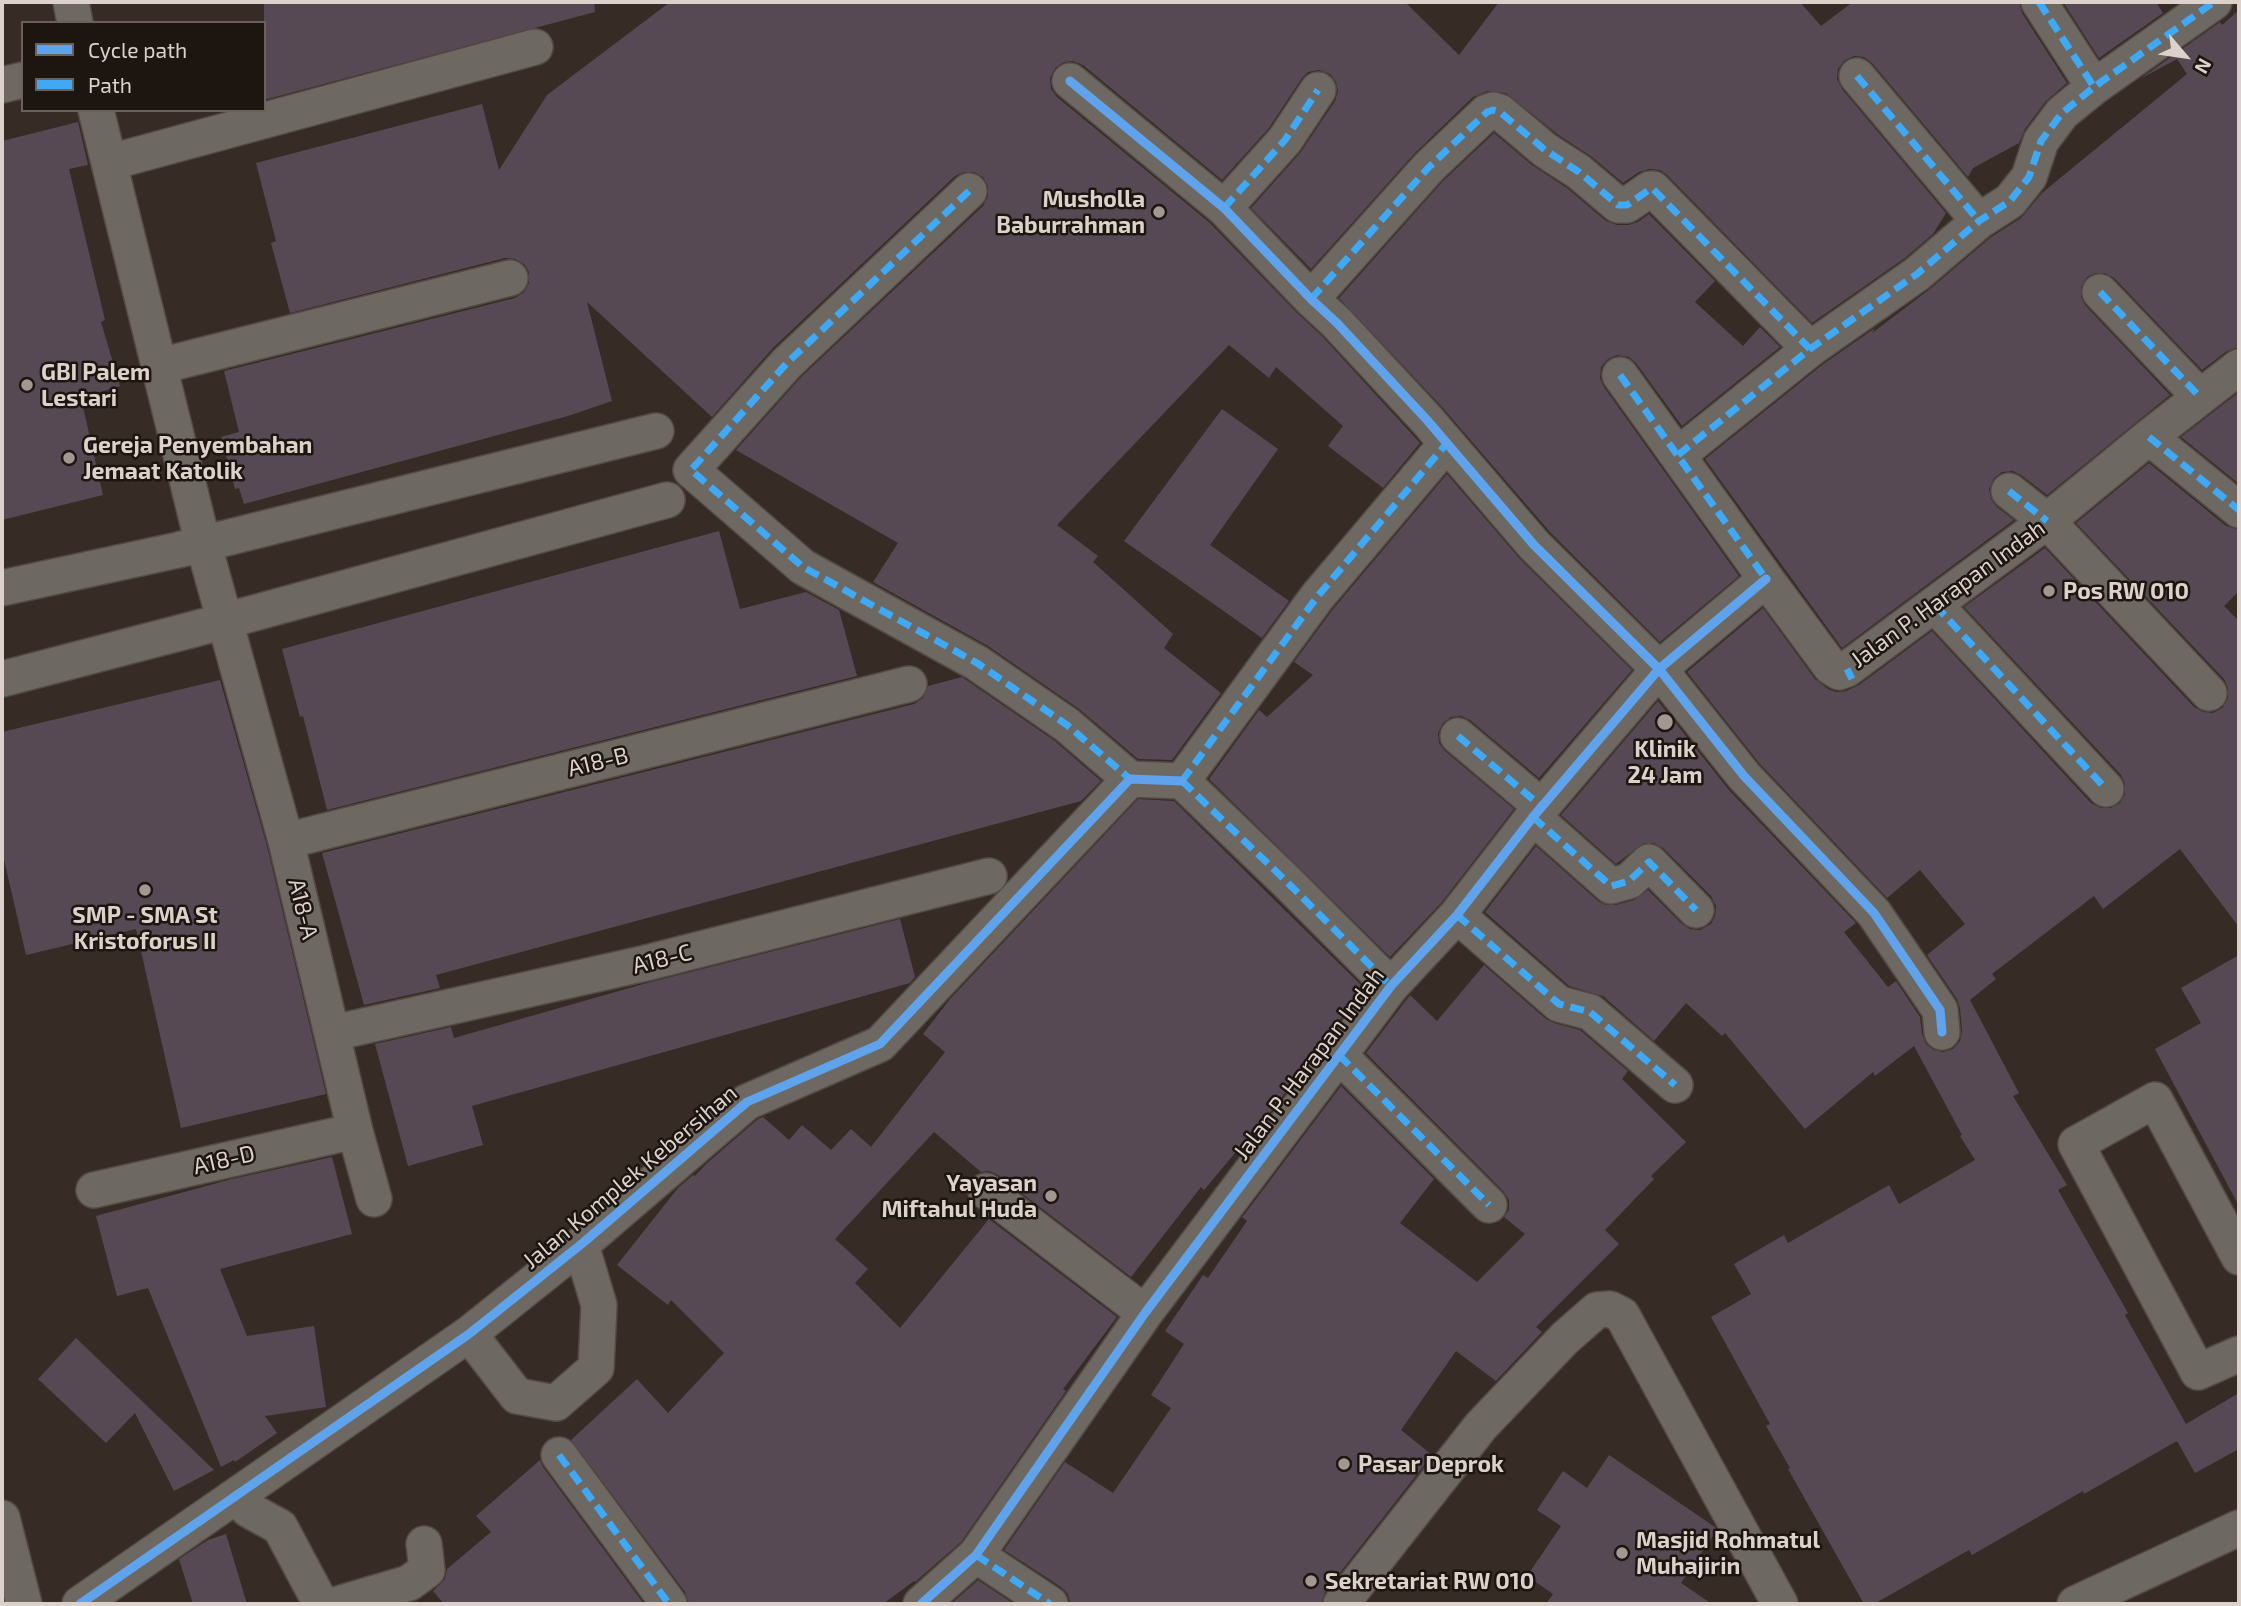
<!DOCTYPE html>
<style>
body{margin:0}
#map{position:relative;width:2241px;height:1606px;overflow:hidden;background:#362c25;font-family:"Exo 2",sans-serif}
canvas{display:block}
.frame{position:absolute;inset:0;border:4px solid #ddd2cb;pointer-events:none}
.legend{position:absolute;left:21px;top:21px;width:245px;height:91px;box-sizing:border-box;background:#1d1510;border:2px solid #6a615b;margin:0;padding:9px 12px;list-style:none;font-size:21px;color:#ddd2cb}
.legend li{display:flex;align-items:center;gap:14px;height:35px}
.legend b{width:35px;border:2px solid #6a615b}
.north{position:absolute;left:2150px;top:21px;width:70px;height:70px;-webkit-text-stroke:5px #1d1510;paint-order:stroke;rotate:119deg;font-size:19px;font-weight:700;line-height:28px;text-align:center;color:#ddd2cb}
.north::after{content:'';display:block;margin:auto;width:24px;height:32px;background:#ddd2cb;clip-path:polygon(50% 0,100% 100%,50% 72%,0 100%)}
</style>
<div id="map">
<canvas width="2241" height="1606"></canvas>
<div class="frame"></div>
<ul class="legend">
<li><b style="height:9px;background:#60a3ed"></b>Cycle path</li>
<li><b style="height:9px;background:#3fa9f5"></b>Path</li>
</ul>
<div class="north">N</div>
</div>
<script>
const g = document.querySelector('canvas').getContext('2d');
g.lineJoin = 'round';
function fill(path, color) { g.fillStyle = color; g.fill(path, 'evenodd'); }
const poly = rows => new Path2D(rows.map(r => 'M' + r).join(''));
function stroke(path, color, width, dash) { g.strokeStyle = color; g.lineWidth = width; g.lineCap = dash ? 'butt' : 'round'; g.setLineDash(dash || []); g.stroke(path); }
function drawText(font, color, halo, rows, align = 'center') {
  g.font = font + ' "Exo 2",sans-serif'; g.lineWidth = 5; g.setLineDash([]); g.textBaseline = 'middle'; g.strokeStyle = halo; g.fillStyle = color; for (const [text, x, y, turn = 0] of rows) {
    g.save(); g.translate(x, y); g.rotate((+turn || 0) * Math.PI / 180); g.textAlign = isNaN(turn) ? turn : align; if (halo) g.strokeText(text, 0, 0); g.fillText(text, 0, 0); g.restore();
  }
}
fill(poly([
 [264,2,594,2,595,12,264,100],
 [670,2,1405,2,1459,55,1499,2,1800,2,1821,26,1853,2,2019,2,2022,13,2067,83,2046,101,2025,129,2019,143,1973,168,1968,177,1872,63,1864,57,1854,56,1844,61,1838,69,1837,79,1842,89,1946,213,1933,234,1905,258,1812,323,1667,175,1660,170,1649,169,1639,172,1623,183,1592,157,1557,134,1506,93,1487,91,1473,97,1414,154,1311,269,1251,208,1300,153,1335,101,1338,91,1336,82,1330,74,1319,70,1308,72,1302,78,1269,128,1222,180,1083,65,1073,61,1064,62,1055,68,1050,78,1051,89,1057,97,1210,223,1297,313,1323,337,1420,443,1383,488,1328,446,1343,426,1276,367,1269,378,1229,345,1057,525,1098,556,1093,562,1173,634,1164,648,1221,693,1172,760,1138,759,1079,709,988,646,873,582,898,543,736,450,801,377,983,206,988,196,988,186,983,177,974,172,964,172,955,176,773,348,712,417,587,302,612,401,568,416,244,504,239,488,235,489,221,437,239,432,224,371,515,298,524,292,529,283,529,272,524,264,515,259,505,258,290,313,271,243,276,241,256,163,482,104,499,170,547,95],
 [2063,2,2156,2,2163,13,2099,58],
 [2239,10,2239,347,2227,351,2202,370,2114,278,2105,273,2095,273,2087,277,2081,287,2081,297,2085,305,2170,395,2047,495,2021,475,2013,471,2002,472,1994,478,1989,489,1991,499,1997,507,2014,520,1842,648,1705,459,1822,365,1875,328,1872,333,1930,289,1991,237,2021,218,2042,193,2187,74,2177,59,2140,79,2220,22,2222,25],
 [78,122,88,165,69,169,105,320,101,322,120,386,81,398,103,495,2,520,2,141],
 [1494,133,1532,165,1567,188,1606,221,1617,225,1628,225,1638,222,1649,214,1715,281,1695,302,1743,346,1760,327,1780,347,1682,426,1636,363,1629,357,1617,355,1608,359,1601,367,1600,378,1604,387,1739,576,1660,642,1549,531,1442,407,1339,298,1443,181],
 [2239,392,2239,484,2181,437],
 [1222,409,1278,449,1210,545,1289,601,1262,638,1124,541],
 [2149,463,2226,526,2239,530,2239,591,2224,606,2239,621,2239,927,2180,849,2103,909,2094,896,1992,974,1996,979,1970,1000,2019,1093,2013,1096,2067,1185,2058,1190,2128,1313,2125,1315,2186,1424,2239,1393,2239,1449,2195,1473,2177,1441,2084,1494,2083,1491,1972,1555,1969,1550,1874,1604,1864,1604,1788,1469,1790,1468,1766,1426,1770,1424,1711,1317,1751,1294,1734,1264,1784,1235,1788,1243,1889,1185,1899,1204,1975,1160,1960,1136,1962,1135,1914,1046,1875,1076,1873,1072,1805,1129,1725,1033,1722,1036,1686,1003,1654,1041,1603,996,1569,986,1485,912,1536,846,1598,901,1606,905,1616,905,1634,900,1648,890,1682,924,1690,929,1700,930,1711,924,1715,916,1716,906,1711,896,1663,848,1654,843,1644,843,1616,864,1561,815,1658,701,1729,790,1856,923,1844,932,1888,987,1896,981,1920,1017,1922,1034,1926,1044,1934,1050,1943,1052,1953,1049,1960,1041,1962,1031,1960,1008,1957,999,1927,955,1965,924,1920,870,1887,898,1759,763,1687,672,1763,608,1815,679,1828,689,1836,692,1846,691,1859,685,1932,631,2091,803,2101,808,2111,808,2120,803,2125,794,2125,784,2121,775,1964,607,2045,548,2194,707,2204,712,2213,713,2222,708,2228,698,2228,688,2224,679,2076,523],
 [1447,474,1520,559,1632,670,1539,778,1470,720,1461,716,1451,717,1443,723,1438,733,1439,743,1445,751,1514,809,1442,902,1390,957,1209,779,1259,710,1267,717,1313,675,1294,662,1333,609],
 [719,531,740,609,806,592,839,610,857,676,327,810,303,716,300,717,282,649],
 [962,677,1055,741,1101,781,1081,801,436,975,440,988,364,1005,322,853,914,704,923,698,928,686],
 [220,680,267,846,326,1094,181,1128,136,929,26,955,2,851,2,732],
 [1138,799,1174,801,1364,988,1266,1118,1265,1117,1204,1190,1201,1187,1131,1277,998,1175,989,1171,981,1172,934,1132,835,1239,868,1269,855,1283,900,1328,989,1219,1117,1317,1063,1389,1066,1391,961,1542,915,1582,914,1581,883,1604,689,1604,685,1592,571,1440,637,1379,668,1413,724,1353,671,1300,668,1305,617,1265,678,1188,693,1175,695,1176,706,1164,758,1119,763,1117,789,1140,802,1125,831,1150,851,1129,871,1147,945,1052,923,1034,950,999],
 [900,919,915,977,910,983,472,1106,483,1145,408,1166,375,1044,451,1027,454,1038,647,983],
 [2239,955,2239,1206,2155,1049,2201,1023,2181,988],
 [1484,965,1546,1019,1554,1023,1580,1030,1628,1071,1622,1079,1686,1142,1651,1176,1654,1179,1605,1230,1619,1244,1536,1327,1542,1332,1496,1381,1456,1351,1401,1430,1432,1455,1325,1592,1321,1604,1070,1604,1068,1594,1061,1587,1004,1550,1065,1462,1113,1493,1171,1408,1151,1395,1184,1344,1165,1331,1203,1275,1208,1278,1247,1221,1242,1217,1244,1215,1341,1086,1434,1179,1400,1223,1477,1282,1525,1234,1504,1217,1509,1210,1509,1200,1503,1191,1366,1053,1410,995,1437,1021],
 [332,1157,352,1234,220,1269,247,1336,314,1326,326,1407,265,1416,277,1433,235,1462,234,1460,221,1467,148,1288,117,1296,96,1216,232,1179],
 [76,1338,144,1403,214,1470,174,1491,135,1413,106,1443,38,1379],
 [1609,1455,1715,1527,1717,1530,1681,1583,1712,1604,1546,1604,1553,1594,1527,1576,1561,1526,1537,1510,1563,1471,1587,1488],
 [540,1460,543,1467,644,1604,444,1604,433,1591,445,1579,447,1569,491,1532,476,1516],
 [226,1534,247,1604,193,1604,179,1559,208,1540],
 [978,1580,1014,1604,951,1604]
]), '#574953');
const street = poly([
 [71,2,75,23],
 [2039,2,2094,87],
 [1857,76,1979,221],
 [1070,81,1224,208,1311,299,1337,323,1427,420,1534,545,1659,669,1744,776,1874,913,1940,1010,1942,1032],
 [2,85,23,80],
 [96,110,199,528,286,841,355,1131,374,1199],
 [111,162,535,47],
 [969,191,787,363,691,470,803,567,977,663,1067,725,1130,779],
 [1224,208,1285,140,1318,90],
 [2100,292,2200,397],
 [1311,299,1429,167,1487,112,1493,110,1500,112,1545,150,1579,172,1618,205,1627,205,1650,189,1653,189,1810,349],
 [160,366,510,278],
 [1620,375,1766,579,1831,667,1839,672,1847,669,2047,521,2149,437,2239,367],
 [2149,437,2239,510],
 [1678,455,1810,349,1917,274,1979,221,2010,201,2029,177,2041,141,2062,113,2094,87,2214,2],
 [2009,491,2047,521,2209,693],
 [2,588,178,550,656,431],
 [1935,605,2106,789],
 [2,679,225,621,667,500],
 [1458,736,1542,807],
 [1182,781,1317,597,1447,443],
 [1182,781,1286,881,1391,986],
 [1533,817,1611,886,1629,881,1649,862,1696,910],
 [286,841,909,684],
 [1457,915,1559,1004,1590,1012,1675,1085],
 [333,1033,646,963,989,876],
 [1339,1055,1489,1205],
 [94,1190,355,1131],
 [986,1191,1145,1313],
 [2239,1257,2155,1100,2076,1144,2198,1372,2239,1354],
 [469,1334,517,1396,556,1403,596,1368,599,1305,581,1245],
 [559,1455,669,1604],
 [235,1497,249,1510,280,1527,321,1604],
 [2,1518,24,1604],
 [976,1555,1050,1604],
 [80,1604,469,1334,584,1242,747,1102,880,1044,1130,779,1182,781],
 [338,1604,409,1583,427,1570,424,1544],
 [921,1604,976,1555,1145,1313,1391,986,1457,915,1533,817,1659,669,1766,579],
 [1341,1604,1481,1426,1565,1338,1597,1310,1610,1309,1622,1315,1780,1604],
 [2075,1604,2239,1528]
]);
stroke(street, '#534a44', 38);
stroke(street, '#6e6862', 35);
stroke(poly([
 [2039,2,2094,87],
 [1857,76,1979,221],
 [969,191,787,363,691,470,803,567,977,663,1067,725,1130,779],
 [1224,208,1285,140,1318,90],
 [2100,292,2200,397],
 [1311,299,1429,167,1487,112,1493,110,1500,112,1545,150,1579,172,1618,205,1627,205,1650,189,1653,189,1810,349],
 [1620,375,1766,579],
 [2149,437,2239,510],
 [1678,455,1810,349,1917,274,1979,221,2010,201,2029,177,2041,141,2062,113,2094,87,2214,2],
 [2009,491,2047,521],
 [1935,605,2106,789],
 [1847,669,1852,679],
 [1458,736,1542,807],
 [1182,781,1317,597,1447,443,1444,440],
 [1182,781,1286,881,1391,986],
 [1533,817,1611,886,1629,881,1649,862,1696,910],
 [1457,915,1559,1004,1590,1012,1675,1085],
 [1339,1055,1489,1205],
 [559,1455,669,1604],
 [976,1555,1050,1604]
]), '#3fa9f5', 7, [14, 7]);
stroke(poly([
 [1070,81,1224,208,1311,299,1337,323,1427,420,1534,545,1659,669,1744,776,1874,913,1940,1010,1942,1032],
 [80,1604,469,1334,584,1242,747,1102,880,1044,1130,779,1182,781],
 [921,1604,976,1555,1145,1313,1391,986,1457,915,1533,817,1659,669,1766,579]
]), '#60a3ed', 9);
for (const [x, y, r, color] of [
 [1159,212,7,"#a39891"],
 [27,385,7,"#a39891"],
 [69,458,7,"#a39891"],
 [2049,591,7,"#a39891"],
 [1665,722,9,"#a39891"],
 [145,890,7,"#a39891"],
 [1051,1196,7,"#a39891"],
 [1344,1464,7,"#a39891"],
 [1622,1553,7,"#a39891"],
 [1311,1581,7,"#a39891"]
]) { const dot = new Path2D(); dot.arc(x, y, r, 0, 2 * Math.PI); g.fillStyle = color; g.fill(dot); stroke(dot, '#1d1510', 2.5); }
drawText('bold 23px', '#ddd2cb', '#1d1510', [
 ["Musholla",1145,199,"right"],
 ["Baburrahman",1145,225,"right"],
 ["GBI Palem",41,372],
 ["Lestari",41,398],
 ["Gereja Penyembahan",83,445],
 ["Jemaat Katolik",83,471],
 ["Pos RW 010",2063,591],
 ["Klinik",1665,749,"center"],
 ["24 Jam",1665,775,"center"],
 ["SMP - SMA St",145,915,"center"],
 ["Kristoforus II",145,941,"center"],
 ["Yayasan",1037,1183,"right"],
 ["Miftahul Huda",1037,1209,"right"],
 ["Pasar Deprok",1358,1464],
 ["Masjid Rohmatul",1636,1540],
 ["Muhajirin",1636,1566],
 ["Sekretariat RW 010",1325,1581]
], 'left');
drawText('23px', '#ddd2cb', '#1d1510', [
 ["Jalan P. Harapan Indah",1948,594,-36],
 ["A18-B",598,762,-14],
 ["A18-A",303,909,76],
 ["A18-C",662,959,-14],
 ["Jalan P. Harapan Indah",1309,1064,-53],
 ["A18-D",224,1160,-13],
 ["Jalan Komplek Kebersihan",630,1177,-40]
]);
</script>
